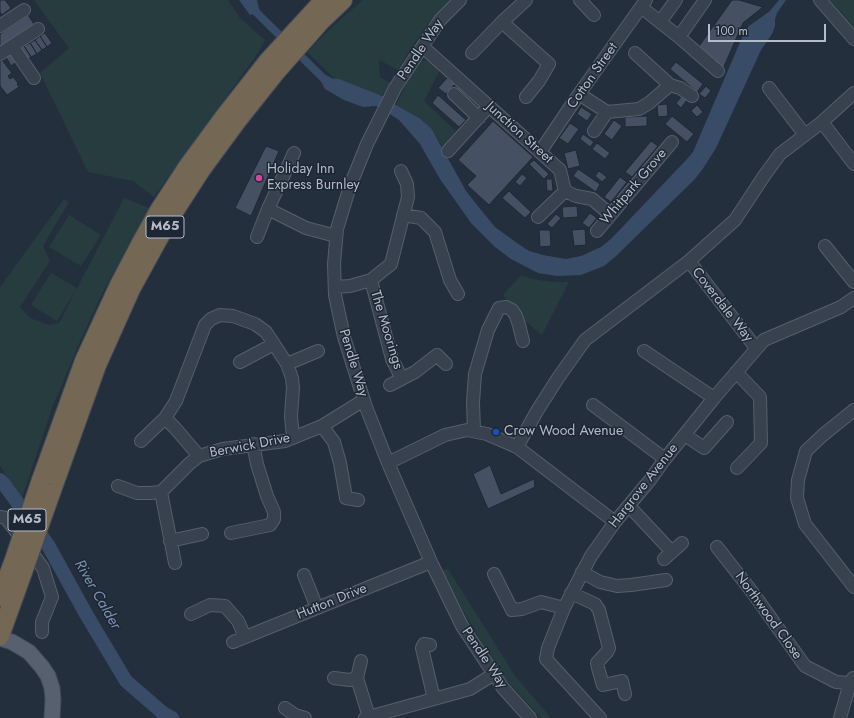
<!DOCTYPE html>
<style>
body{margin:0}
#map{position:relative;width:854px;height:718px;overflow:hidden;background:#242f3e;font-family:Jost,sans-serif}
canvas{display:block}
.scale{position:absolute;left:708px;top:24px;width:118px;height:18px;box-sizing:border-box;border:2px solid #b4bcc9;border-top:0;padding-left:5px;font-size:12px;line-height:14px;white-space:nowrap;color:#b4bcc9;-webkit-text-stroke:3px #1d2633;paint-order:stroke}
</style>
<div id="map">
<canvas width="854" height="718"></canvas>
<div class="scale">100 m</div>
</div>
<script>
const g = document.querySelector('canvas').getContext('2d');
g.lineJoin = 'round';
function fill(path, color) { g.fillStyle = color; g.fill(path, 'evenodd'); }
const poly = rows => new Path2D(rows.map(r => 'M' + r).join(''));
function stroke(path, color, width, dash) { g.strokeStyle = color; g.lineWidth = width; g.lineCap = dash ? 'butt' : 'round'; g.setLineDash(dash || []); g.stroke(path); }
function drawText(font, color, halo, rows, align = 'center') {
  g.font = font + ' Jost,sans-serif'; g.lineWidth = 3; g.setLineDash([]); g.textBaseline = 'middle'; g.strokeStyle = halo; g.fillStyle = color; for (const [text, x, y, turn = 0] of rows) {
    g.save(); g.translate(x, y); g.rotate((+turn || 0) * Math.PI / 180); g.textAlign = isNaN(turn) ? turn : align; if (halo) g.strokeText(text, 0, 0); g.fillText(text, 0, 0); g.restore();
  }
}
fill(poly([
 [34,0,228,0,240,18,265,40,258,53,154,197,133,181,88,172,40,73,69,48],
 [363,0,450,0,428,24,414,44,398,70,379,60,380,77,390,83,382,96,335,79,307,52,334,25],
 [830,0,854,0,854,27],
 [431,60,439,72,424,101,456,131,443,148,431,128,419,118,396,105,418,61],
 [124,198,149,208,102,294,82,337,52,408,22,498,0,466,0,287,64,199,69,202,43,246,50,261,20,307,30,318,49,325,59,323],
 [69,215,101,235,81,266,49,247],
 [51,273,77,288,57,321,31,305],
 [521,275,532,279,552,282,569,282,542,335,521,318,503,295],
 [448,569,516,677,551,718,541,718,499,672,440,571]
]), '#263c3f');
fill(poly([
 [239,0,257,0,259,9,257,13,250,15],
 [779,0,786,0,777,13,775,19,775,26,772,34,761,50,716,148,702,170,694,180,615,257,604,266,581,275,557,276,538,273,511,259,495,247,471,223,440,179,420,144,399,120,393,116,376,106,363,107,344,100,325,89,321,81,323,78,339,79,382,96,396,105,419,118,431,128,466,191,481,210,495,227,517,243,529,251,543,255,566,259,581,256,601,247,612,238,688,158,693,152,744,33,749,26,770,11]
]), '#394c67');
stroke(poly([
 [248,0,257,13,323,78,332,83]
]), '#394c67', 8);
stroke(poly([
 [0,480,4,484,48,545,86,614,126,681,163,713,172,718]
]), '#394c67', 14);
const building = poly([
 [0,0,5,0,11,8,2,15,0,12,0,0],
 [732,0,739,0,763,7,743,23,722,71,697,49,732,0],
 [28,15,34,24,0,47,0,34,28,15],
 [45,33,52,43,47,47,40,36,45,33],
 [40,36,47,47,42,50,35,40,40,36],
 [35,40,42,50,37,54,30,43,35,40],
 [30,43,37,54,31,57,24,46,30,43],
 [24,46,31,57,26,60,19,50,24,46],
 [13,52,19,60,11,66,6,57,13,52],
 [2,60,12,73,8,76,10,79,13,77,18,83,17,84,19,87,7,95,0,86,0,61,2,60],
 [676,62,703,84,697,92,670,69,676,62],
 [447,78,455,84,446,94,438,88,447,78],
 [706,86,711,91,705,98,699,94,706,86],
 [438,95,466,120,459,127,432,103,438,95],
 [682,96,687,100,681,108,676,103,682,96],
 [667,104,668,116,658,117,657,105,667,104],
 [697,105,703,112,697,117,691,111,697,105],
 [581,107,592,114,587,121,577,114,581,107],
 [647,116,647,126,625,127,625,117,647,116],
 [672,116,694,134,687,142,665,124,672,116],
 [614,120,622,126,612,140,604,134,614,120],
 [493,121,533,157,489,205,467,185,476,176,458,160,493,121],
 [570,123,579,129,568,144,559,138,570,123],
 [583,134,594,142,590,147,580,139,583,134],
 [651,141,658,146,632,177,625,172,651,141],
 [597,143,610,153,605,159,592,149,597,143],
 [266,146,279,151,251,216,235,208,266,146],
 [576,150,580,166,568,169,564,153,576,150],
 [534,160,549,174,544,179,529,164,534,160],
 [578,169,600,184,596,192,573,176,578,169],
 [599,171,607,177,602,182,595,176,599,171],
 [522,174,527,178,520,186,515,182,522,174],
 [620,177,627,182,611,202,604,197,620,177],
 [546,179,552,179,553,191,547,191,546,179],
 [509,191,531,212,525,218,502,198,509,191],
 [577,206,578,217,563,218,562,207,577,206],
 [590,213,597,218,589,228,582,223,590,213],
 [556,214,561,218,552,228,547,224,556,214],
 [585,229,586,245,574,246,572,230,585,229],
 [539,230,550,230,551,246,540,247,539,230],
 [490,465,501,494,534,479,535,487,488,509,473,474,490,465]
]);
fill(building, '#455162');
stroke(building, '#1f2835', 1);
const minor = poly([
 [460,0,440,20,395,88,367,144,350,186,337,229,334,264,335,295,344,337,366,407,388,463,431,562,462,626,503,688,530,718],
 [580,0,594,15],
 [820,0,854,39],
 [641,7,679,37,718,71],
 [502,22,549,64,539,81,526,97],
 [660,22,676,0],
 [0,26,24,10],
 [679,37,705,0],
 [12,46,34,78],
 [423,47,560,170,565,191,576,196,592,199,610,214],
 [472,53,502,22,526,0],
 [0,54,38,29],
 [670,85,680,88,692,96],
 [769,88,805,135],
 [454,94,479,118],
 [579,94,607,112],
 [822,122,854,164],
 [594,131,607,112,639,109,649,103,670,85,635,53],
 [448,151,489,106],
 [540,152,579,94,646,0],
 [268,209,294,153],
 [403,215,421,218,435,232,450,280,458,294],
 [538,217,565,191],
 [597,231,672,142],
 [257,237,268,209,306,228,336,236],
 [825,246,854,282],
 [689,261,756,348],
 [371,280,392,359,402,379],
 [335,287,350,286,371,280,391,264,408,197,407,184,401,171],
 [644,351,714,398],
 [240,362,274,344],
 [287,364,318,351],
 [736,372,760,397,761,443,737,468],
 [390,385,415,372,437,355,446,364],
 [593,405,665,459],
 [854,410,823,435,806,451,798,480,797,498,805,524,854,587],
 [322,426,334,442,340,463,346,498,358,500],
 [474,431,473,402,475,374,488,330,499,308,506,307,512,310,516,316,519,325,523,341],
 [685,435,704,448,727,422],
 [141,441,165,418],
 [517,447,537,411,558,378,585,340,689,261,735,220,764,176,780,154,822,122,854,93],
 [199,456,175,428,165,418,176,401,205,325,211,319,220,315,233,316,255,324,266,332,287,364,292,378,293,388,291,416,293,438],
 [388,463,445,435,467,430,487,434,517,447,615,522],
 [118,486,137,493,150,493,161,492,189,464,199,456,223,449,285,441,322,426,364,400],
 [161,492,175,563],
 [629,506,672,552],
 [0,517,6,518,43,568,52,597,42,622,42,632],
 [231,533,270,525,274,519,274,512,267,496,257,464,253,444],
 [170,541,202,534],
 [717,547,753,593,805,666,836,682,850,683],
 [664,559,682,543],
 [582,572,600,582,617,586,631,585,666,580],
 [494,574,512,610,522,609,541,602,564,608],
 [304,575,317,608],
 [571,593,595,604,599,610,609,648,607,652,597,663,598,668,603,685,622,681,625,694],
 [191,614,210,605,225,606,238,621,245,637],
 [233,642,431,562],
 [430,645,424,644,422,648,434,699],
 [361,661,357,678,369,717],
 [334,678,350,680,357,678],
 [285,708,295,715,305,718],
 [365,718,470,689,494,674],
 [600,718,546,659,548,648,564,608,591,556,615,522,650,480,665,459,714,398,764,340,841,307,854,298],
 [840,718,850,683,853,678]
]);
const major = poly([
 [0,638,12,642,29,652,42,667,48,676,52,688,53,699,52,718]
]);
const highway = poly([
 [41,480,84,361,119,285,141,243,158,212,188,166,224,117,268,61,324,0],
 [51,493,97,365,131,289,170,218,201,170,237,121,276,72,321,21,343,0],
 [0,597,14,560],
 [0,636,23,572]
]);
stroke(minor, '#565f6c', 14);
stroke(major, '#414a57', 17);
stroke(highway, '#434c59', 20);
stroke(minor, '#38414e', 12);
stroke(major, '#56606e', 15);
stroke(highway, '#746855', 18);
const highwayBridge = poly([
 [14,560,41,480],
 [23,572,51,493]
]);
stroke(highwayBridge, '#434c59', 20, []);
stroke(highwayBridge, '#746855', 18);
for (const [x, y, r, color] of [
 [259,178,4,"#d1479c"],
 [496,432,4,"#1a4fb4"]
]) { const dot = new Path2D(); dot.arc(x, y, r, 0, 2 * Math.PI); g.fillStyle = color; g.fill(dot); stroke(dot, '#1d2633', 1.5); }
for (const [x, y, w] of [
 [165,227,38],
 [27,520,38]
]) { const box = new Path2D(); box.roundRect(x - w / 2, y - 11, w, 22, 3); g.fillStyle = '#1d2633'; g.fill(box); stroke(box, '#b4bcc9', 1); }
drawText('bold 13px', '#b4bcc9', null, [
 ["M65",165,227],
 ["M65",27,520]
]);
drawText('14px', '#b4bcc9', '#1d2633', [
 ["Pendle Way",421,50,-56],
 ["Cotton Street",593,76,-55],
 ["Junction Street",519,133,42],
 ["Whitpark Grove",634,187,-50],
 ["Coverdale Way",722,305,52],
 ["The Moorings",386,330,73],
 ["Pendle Way",353,363,73],
 ["Berwick Drive",250,446,-11],
 ["Hargrove Avenue",644,486,-52],
 ["Hutton Drive",332,602,-22],
 ["Northwood Close",768,616,54],
 ["Pendle Way",484,658,56]
]);
drawText('14px', '#b4bcc9', '#1d2633', [
 ["Holiday Inn",267,170],
 ["Express Burnley",267,186],
 ["Crow Wood Avenue",504,432]
], 'left');
drawText('italic 15px', '#7c92b1', '#1d2633', [
 ["River Calder",97,595,60]
]);
</script>
